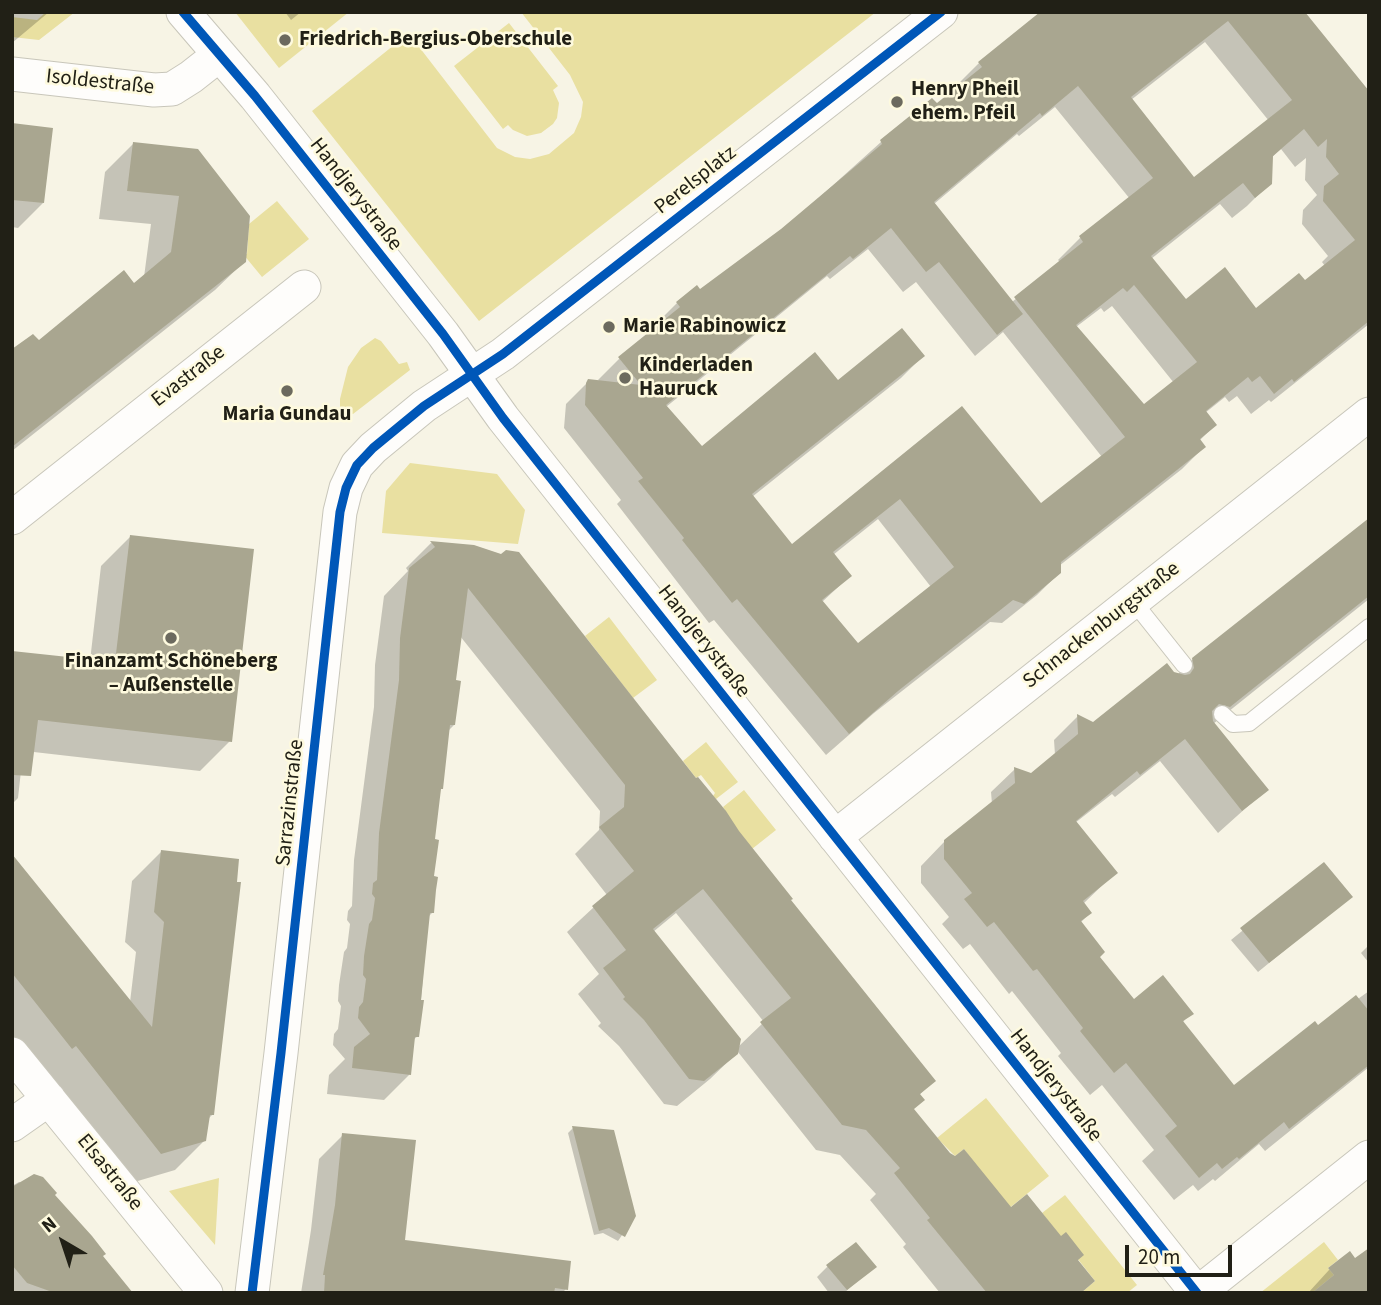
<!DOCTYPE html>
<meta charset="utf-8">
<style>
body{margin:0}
#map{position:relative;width:1381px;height:1305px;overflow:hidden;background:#f7f4e5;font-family:"Source Sans 3",sans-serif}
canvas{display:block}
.frame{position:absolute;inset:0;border:14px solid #212016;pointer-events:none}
.north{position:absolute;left:28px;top:1207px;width:70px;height:70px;-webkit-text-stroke:5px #fefade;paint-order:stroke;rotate:321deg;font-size:19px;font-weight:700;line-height:28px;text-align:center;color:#212016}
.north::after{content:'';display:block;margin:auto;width:24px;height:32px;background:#212016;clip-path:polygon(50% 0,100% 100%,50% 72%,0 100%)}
.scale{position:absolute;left:1125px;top:1245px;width:107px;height:32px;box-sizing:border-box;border:4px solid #212016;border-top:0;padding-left:9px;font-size:21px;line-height:24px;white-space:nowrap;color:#212016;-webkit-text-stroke:5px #fefade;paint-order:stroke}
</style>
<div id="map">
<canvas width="1381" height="1305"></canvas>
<div class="frame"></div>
<div class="north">N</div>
<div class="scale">20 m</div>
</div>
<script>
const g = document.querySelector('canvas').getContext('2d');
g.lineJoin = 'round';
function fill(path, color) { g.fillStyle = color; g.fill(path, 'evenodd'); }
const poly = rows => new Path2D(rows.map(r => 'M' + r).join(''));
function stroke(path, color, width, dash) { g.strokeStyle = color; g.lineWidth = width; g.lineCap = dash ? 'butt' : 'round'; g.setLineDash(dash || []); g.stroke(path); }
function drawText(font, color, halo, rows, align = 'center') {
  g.font = font + ' "Source Sans 3",sans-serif'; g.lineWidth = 5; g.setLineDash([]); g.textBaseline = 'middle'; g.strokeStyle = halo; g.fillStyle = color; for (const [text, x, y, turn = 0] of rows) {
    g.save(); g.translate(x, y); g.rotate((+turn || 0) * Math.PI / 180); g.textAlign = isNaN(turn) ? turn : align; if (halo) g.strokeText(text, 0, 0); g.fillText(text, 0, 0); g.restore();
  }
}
fill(poly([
 [46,12,75,12,39,40,12,37,12,17,37,20],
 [235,12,349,12,279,68],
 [521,12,876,12,479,321,312,111,404,37,413,39,497,148,515,157,530,159,549,154,574,133,581,117,583,102,570,75],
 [509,23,558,86,553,90,559,103,557,118,553,124,541,133,527,136,513,130,508,125,503,129,454,66],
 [277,201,309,239,262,277,243,254,247,254,249,224],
 [375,338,381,341,399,364,407,362,410,370,353,414,344,414,340,407,340,399,348,367,361,348],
 [410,463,497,474,525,510,518,544,382,533,386,491],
 [609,617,657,680,633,698,585,636],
 [706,742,738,782,716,799,713,796,715,793,701,775,696,778,683,761],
 [744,790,776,830,752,849,723,812,725,810,723,807],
 [986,1098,1049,1176,1007,1210,964,1149,955,1156,937,1138],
 [219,1178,215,1245,169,1191],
 [1065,1195,1137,1285,1127,1293,1081,1293,1095,1281,1042,1213],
 [1324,1242,1338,1260,1328,1268,1334,1275,1312,1293,1260,1293]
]), '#e9e0a1');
fill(poly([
 [12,12,49,12,12,43],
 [285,12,301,12,291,20],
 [1303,12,1369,92,1369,324,1271,402,1269,400,1251,414,1237,396,1229,402,1225,397,1205,413,1215,425,1199,441,1204,447,1182,469,1059,566,1059,573,1037,595,1002,623,990,622,874,713,826,755,714,620,709,623,617,504,621,500,564,428,566,404,589,381,600,382,598,380,620,358,657,328,655,325,677,303,697,288,700,291,782,231,881,142,936,106,959,87,957,85,979,63,1030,22],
 [1205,42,1269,121,1194,180,1131,100],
 [1055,107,1130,199,1080,238,1058,260,1060,262,1012,302,934,204,1017,134,1019,136],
 [1281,149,1295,167,1306,158,1305,180,1317,195,1303,210,1302,224,1328,256,1322,262,1325,266,1305,283,1255,311,1185,301,1151,259,1220,204,1232,218,1247,206,1270,183,1271,158],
 [868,249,903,292,916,282,975,356,1003,332,1102,457,1040,506,962,408,792,546,752,497,901,378,923,356,838,383,702,448,666,407,827,276,830,279],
 [1112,306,1174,383,1144,406,1076,327,1101,308,1104,312],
 [878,519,931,587,858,645,822,602,850,576,833,555],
 [12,125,43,203,18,228,12,227],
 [133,144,245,261,215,290,12,451,12,351,39,343,144,277,151,224,99,219,105,172],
 [1369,520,1369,599,1213,724,1266,790,1218,833,1160,761,1115,797,1112,794,1075,823,1115,873,1083,904,1090,913,1080,923,1098,957,1134,1001,1191,1013,1182,1023,1234,1088,1369,991,1369,1067,1265,1151,1259,1144,1215,1181,1213,1179,1198,1191,1193,1185,1174,1200,1142,1161,1154,1150,1102,1085,1090,1095,1058,1056,1061,1053,1012,991,1009,994,970,944,963,949,942,924,949,917,921,883,921,866,945,841,992,804,991,792,1015,769,1031,775,1055,755,1054,740,1077,717,1093,724,1177,675,1193,659],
 [130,537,230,741,200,771,25,751,23,753,18,798,12,804,12,652,90,661,101,566],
 [431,543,474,546,789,900,933,1081,919,1095,912,1110,948,1154,1011,1210,1076,1260,1081,1293,940,1293,903,1247,906,1244,870,1200,876,1194,840,1155,816,1150,738,1052,710,1079,677,1106,664,1104,619,1046,598,1026,601,1023,578,994,599,974,567,932,607,895,575,854,599,830,600,811,460,636,454,681,454,725,448,731,433,841,432,913,428,917,418,1036,413,1040,410,1074,384,1100,327,1094,329,1075,345,1059,333,1045,334,1034,338,1029,341,1006,338,1001,339,985,344,952,347,948,350,924,347,920,348,911,352,906,354,860,374,707,375,665,384,596,408,571,406,568],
 [676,913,764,1022,738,1047,653,932],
 [161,852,213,1114,208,1119,205,1140,175,1170,131,1183,12,1039,12,855,130,1002,136,952,125,942,132,881],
 [1324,864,1350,897,1258,972,1231,940],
 [1369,945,1369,963,1361,953],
 [573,1128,635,1216,618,1241,603,1233,594,1235,568,1133],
 [343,1135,403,1242,566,1289,562,1293,301,1293,311,1230,319,1159],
 [19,1182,53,1195,132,1293,12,1293,12,1186],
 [1350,1253,1369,1293,1308,1293,1329,1270],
 [828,1266,874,1267,844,1293,829,1293,817,1277]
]), '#0003');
fill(poly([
 [1040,12,1305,12,1369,91,1369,321,1294,382,1292,379,1274,394,1260,376,1252,382,1248,377,1206,411,1217,425,1200,439,1206,447,1061,562,1061,573,1024,604,1013,600,898,691,849,734,737,599,732,603,682,540,684,538,638,481,643,478,585,405,586,383,588,379,641,385,618,357,680,307,676,302,697,285,700,289,781,229,882,144,880,140,932,98,937,103,982,67,978,62],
 [1228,21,1292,100,1194,177,1131,97],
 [1078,86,1153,178,1079,236,1083,242,1014,297,1125,437,1041,503,962,406,792,544,752,494,925,356,902,328,838,380,815,352,702,446,666,405,850,256,853,259,891,228,926,272,939,262,997,335,1023,314,934,202,1040,113,1042,116],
 [1304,129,1318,147,1327,139,1326,157,1339,174,1324,186,1323,201,1355,240,1305,280,1299,273,1256,308,1225,267,1186,299,1151,256,1243,183,1255,198,1272,184,1273,156],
 [1134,285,1197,362,1144,404,1076,325,1123,288,1127,292],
 [900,499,954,567,858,643,822,600,852,576,833,552],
 [12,123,53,128,44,203,12,200],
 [133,142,198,149,250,216,246,262,12,447,12,349,33,334,39,340,124,270,134,283,171,252,179,196,127,191],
 [1369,518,1369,596,1230,707,1219,704,1212,711,1213,721,1269,790,1242,811,1185,739,1140,775,1137,771,1076,821,1118,873,1083,901,1092,913,1081,921,1105,952,1100,957,1134,999,1163,975,1194,1014,1183,1021,1234,1085,1315,1021,1318,1025,1356,995,1369,1011,1369,1065,1289,1129,1284,1122,1239,1159,1237,1157,1222,1169,1217,1163,1199,1178,1165,1136,1177,1126,1126,1063,1114,1073,1080,1031,1083,1028,1037,969,1033,971,994,922,987,927,964,899,972,893,944,859,944,840,1015,783,1014,767,1031,773,1078,734,1077,714,1093,722,1167,663,1174,672,1185,675,1190,674,1194,668,1192,658],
 [130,535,254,549,232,742,38,720,31,776,12,775,12,651,115,662],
 [430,541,474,545,501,554,506,550,519,552,696,778,698,777,726,811,739,831,793,899,791,900,936,1081,920,1094,925,1100,914,1109,950,1153,955,1156,964,1149,1011,1207,1027,1194,1061,1236,1066,1232,1084,1255,1078,1260,1095,1281,1081,1293,987,1293,927,1220,930,1218,894,1173,900,1168,866,1130,842,1125,760,1022,791,998,703,889,653,929,741,1039,738,1054,704,1081,689,1079,644,1020,623,999,625,997,603,968,626,950,592,906,634,871,599,827,624,807,625,785,468,588,456,680,461,681,455,725,450,725,443,789,441,789,435,839,439,840,434,876,438,877,436,890,434,913,430,913,421,1000,424,1000,419,1037,415,1037,411,1075,352,1068,354,1047,370,1034,358,1018,359,1007,363,1002,366,979,363,975,364,956,369,924,372,920,375,898,372,894,373,883,377,880,379,833,399,680,400,638,409,568,435,547],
 [161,850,239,859,237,882,241,882,214,1115,210,1115,206,1141,161,1154,76,1046,72,1049,12,973,12,854,152,1027,164,922,154,912],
 [1324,862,1353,897,1269,963,1240,928],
 [572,1126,614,1130,636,1216,625,1237,609,1228,599,1231],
 [342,1133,416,1140,405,1240,571,1261,568,1290,555,1288,554,1293,324,1293,325,1275,323,1275,335,1205],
 [34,1174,43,1177,57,1193,55,1195,92,1236,106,1254,103,1256,133,1293,55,1293,27,1283,12,1265,12,1187],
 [856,1242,877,1267,847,1290,826,1265],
 [1369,1248,1369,1293,1312,1293,1334,1275,1328,1268,1350,1251,1355,1258]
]), '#a9a690');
const service = poly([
 [1133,601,1184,665],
 [1222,714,1233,724,1249,723,1369,627]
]);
const minor = poly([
 [183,12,255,96,443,334,503,418,1197,1293],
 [12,74,154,90,172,89,191,77,219,55],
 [12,518,304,287],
 [835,837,1369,414],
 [12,1054,206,1293],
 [12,1125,49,1099],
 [252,1293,281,1053,340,512,346,488,357,465,373,448,424,406,503,354,941,12],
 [1198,1293,1369,1157]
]);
stroke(service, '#c8c6ba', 18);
stroke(minor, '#c8c6ba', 35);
stroke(service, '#fefdfb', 16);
stroke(minor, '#fefdfb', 33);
stroke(poly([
 [183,12,255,96,443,334,503,418,1197,1293],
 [252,1293,281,1053,340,512,346,488,357,465,373,448,424,406,503,354,941,12]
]), '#0057b8', 9);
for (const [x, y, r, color] of [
 [285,40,7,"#6c6a5e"],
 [897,102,7,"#6c6a5e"],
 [609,327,7,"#6c6a5e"],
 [625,378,7,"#6c6a5e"],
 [287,391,7,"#6c6a5e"],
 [171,638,7,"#6c6a5e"]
]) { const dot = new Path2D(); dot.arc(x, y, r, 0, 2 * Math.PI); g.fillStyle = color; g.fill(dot); stroke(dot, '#fefade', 2.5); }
drawText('bold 21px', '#212016', '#fefade', [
 ["Friedrich-Bergius-Oberschule",299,40],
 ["Henry Pheil",911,90],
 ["ehem. Pfeil",911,114],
 ["Marie Rabinowicz",623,327],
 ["Kinderladen",639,366],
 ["Hauruck",639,390],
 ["Maria Gundau",287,415,"center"],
 ["Finanzamt Schöneberg",171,662,"center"],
 ["– Außenstelle",171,686,"center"]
], 'left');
drawText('21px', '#212016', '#fefade', [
 ["Isoldestraße",100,83,6],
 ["Perelsplatz",696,181,-38],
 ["Handjerystraße",355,195,52],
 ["Evastraße",189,377,-38],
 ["Schnackenburgstraße",1102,626,-38],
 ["Handjerystraße",703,642,52],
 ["Sarrazinstraße",291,803,-84],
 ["Handjerystraße",1055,1086,52],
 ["Elsastraße",109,1173,51]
]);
</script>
